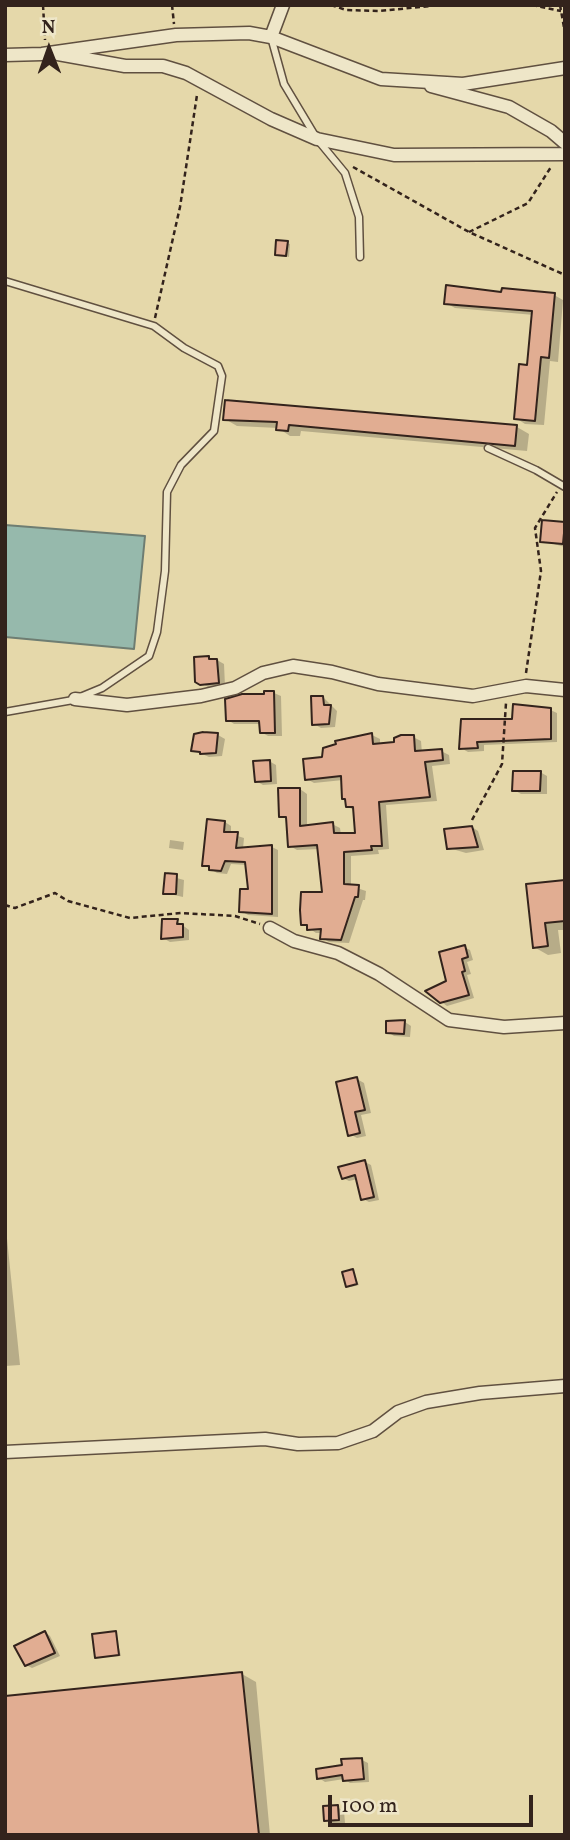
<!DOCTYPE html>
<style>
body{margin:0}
#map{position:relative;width:570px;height:1840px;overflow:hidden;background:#e5d8aa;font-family:Vollkorn,serif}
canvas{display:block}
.frame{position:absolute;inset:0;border:7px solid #33231c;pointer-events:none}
.north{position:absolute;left:14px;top:14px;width:70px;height:70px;-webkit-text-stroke:5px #eee6c8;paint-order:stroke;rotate:359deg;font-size:19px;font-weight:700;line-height:28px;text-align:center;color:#33231c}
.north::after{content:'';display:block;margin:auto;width:24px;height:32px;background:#33231c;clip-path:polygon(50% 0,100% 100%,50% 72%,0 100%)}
.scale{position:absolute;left:328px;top:1795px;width:205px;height:32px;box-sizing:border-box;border:4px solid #33231c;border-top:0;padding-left:9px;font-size:21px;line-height:24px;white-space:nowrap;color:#33231c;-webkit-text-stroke:5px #eee6c8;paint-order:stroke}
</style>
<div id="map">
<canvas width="570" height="1840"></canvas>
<div class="frame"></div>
<div class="north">N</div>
<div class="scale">100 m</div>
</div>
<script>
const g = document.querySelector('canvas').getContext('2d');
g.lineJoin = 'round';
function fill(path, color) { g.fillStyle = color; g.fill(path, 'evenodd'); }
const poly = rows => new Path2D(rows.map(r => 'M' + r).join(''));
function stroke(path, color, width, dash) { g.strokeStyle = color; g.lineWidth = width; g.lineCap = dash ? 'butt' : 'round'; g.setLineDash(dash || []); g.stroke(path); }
const water = poly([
 [5,525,145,536,134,649,5,637,5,525]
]);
fill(water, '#96b9ac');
stroke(water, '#6e7d72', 2);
fill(poly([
 [287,243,290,244,289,257,277,254],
 [554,295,563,300,558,362,550,361,544,425,525,424,516,418,528,366,534,315,455,308,446,303],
 [227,402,517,427,529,434,527,451,301,431,300,436,290,436,278,428,237,426,225,419],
 [565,524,565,547,542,541],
 [217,660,224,664,225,686,208,687,197,681],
 [274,693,281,696,282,736,268,736,261,732,261,724,234,724,228,720,227,701],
 [323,697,337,711,335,727,321,728,314,724],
 [515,706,544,707,557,713,557,742,484,745,484,751,468,752,461,748,514,721],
 [218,735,225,739,222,756,209,757,193,750,196,736],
 [372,735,380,739,380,745,396,744,413,737,421,741,422,753,441,751,449,755,450,764,432,766,437,801,386,805,389,849,378,850,379,854,351,856,351,886,366,891,365,900,363,900,349,943,329,942,322,938,322,933,316,933,303,924,324,893,320,849,297,850,290,846,288,820,281,816,300,789,307,794,307,827,332,824,340,828,341,835,356,835,355,811,347,806,343,780,314,783,307,779,323,759],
 [269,761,276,765,277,784,263,785,256,781],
 [540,772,547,776,547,794,521,794,514,790],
 [225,822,231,826,231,834,244,838,243,849,272,847,278,850,278,917,248,915,241,911,250,890,247,865,231,864,227,874,217,873,204,865],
 [472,827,478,831,484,850,466,853,449,848],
 [170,840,184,842,183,850,169,848],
 [166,875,184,880,183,897,165,893],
 [565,882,565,930,558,930,561,953,548,955,534,947,528,886],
 [177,921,189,930,189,940,170,942,163,938],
 [464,947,470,950,473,960,467,962,471,974,467,975,474,998,447,1006,428,992,448,982],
 [405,1022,411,1026,410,1037,394,1036,388,1032],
 [357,1079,364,1083,371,1113,361,1115,366,1136,357,1138,350,1134],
 [365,1162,371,1165,379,1200,369,1202,363,1199,358,1179,349,1181,343,1178],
 [5,1219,20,1365,5,1366],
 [352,1271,359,1285,351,1287,348,1286],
 [45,1632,50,1636,60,1656,32,1668,26,1665],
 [115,1633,121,1656,96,1657],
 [242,1674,256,1682,270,1835,5,1835],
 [362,1760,368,1763,369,1782,350,1783,344,1779,325,1782,319,1778],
 [337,1807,344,1811,345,1823,332,1824,326,1820]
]), '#0003');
const building = poly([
 [276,240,288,241,286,256,275,255,276,240],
 [446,285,501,292,502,288,555,293,549,358,541,357,535,421,514,419,519,364,527,365,532,311,444,304,446,285],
 [225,400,517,425,515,446,289,425,288,431,276,430,277,422,223,420,225,400],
 [542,520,565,522,563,544,540,542,542,520],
 [209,656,209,659,217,659,219,683,200,685,195,682,194,657,209,656],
 [264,691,274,691,275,733,260,733,259,721,226,721,225,699,242,694,264,694,264,691],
 [311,696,323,696,324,705,331,705,329,724,312,725,311,696],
 [513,704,551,708,551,739,477,742,478,748,459,749,461,719,512,719,513,704],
 [203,732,218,733,216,753,200,754,200,752,191,751,194,734,203,732],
 [372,733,373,744,394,742,394,738,401,735,414,735,415,751,442,749,443,760,425,762,430,797,379,802,382,846,371,846,372,850,344,852,344,884,359,885,358,897,355,897,341,940,320,939,321,929,307,930,307,925,301,925,300,910,301,892,322,892,317,845,288,847,286,817,279,817,278,788,300,788,300,826,333,822,334,833,355,833,353,807,346,807,345,799,342,799,341,776,305,780,303,759,322,757,323,748,336,744,335,741,372,733],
 [270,760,271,781,255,782,253,761,270,760],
 [513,771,541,771,540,791,512,791,513,771],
 [207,819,225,821,224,832,238,832,236,848,272,845,272,914,239,912,240,889,248,889,245,862,225,861,221,871,209,870,209,866,202,866,207,819],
 [472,826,478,847,447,849,444,829,472,826],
 [165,873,177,874,176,894,163,894,165,873],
 [565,880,565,921,545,923,548,946,533,948,526,884,565,880],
 [162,919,178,919,177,924,183,924,183,937,161,939,162,919],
 [465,945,468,957,462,959,465,971,462,972,469,995,440,1003,425,991,446,981,439,952,465,945],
 [405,1020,404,1034,386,1033,386,1021,405,1020],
 [357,1077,365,1110,355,1112,360,1133,348,1136,336,1082,357,1077],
 [365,1160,374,1197,361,1200,355,1175,342,1179,338,1167,365,1160],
 [353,1269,357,1284,346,1287,342,1272,353,1269],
 [45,1631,55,1653,25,1666,14,1646,45,1631],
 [116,1631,119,1655,95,1658,92,1634,116,1631],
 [242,1672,259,1835,5,1835,5,1696,242,1672],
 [362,1758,364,1779,343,1781,342,1775,317,1779,316,1769,342,1765,341,1759,362,1758],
 [338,1805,339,1820,324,1821,323,1806,338,1805]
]);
fill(building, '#e1ad92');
stroke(building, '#33231c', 2);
const service = poly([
 [271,37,284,84,317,139,345,173,359,217,360,257],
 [5,281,154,326,184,348,218,366,222,376,214,431,181,465,167,492,165,571,157,632,149,656,102,688,73,700,5,712],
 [488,448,536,470,565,487]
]);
const minor = poly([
 [271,37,283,5],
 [58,54,125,66,163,66,186,73,271,119,317,139,394,155,565,154],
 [5,55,42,54,176,35,249,33,271,37,381,79,463,84,565,68],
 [431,86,509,107,551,131,565,143],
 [75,699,127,705,201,696,235,688,263,673,293,666,332,672,378,684,473,696,526,686,565,690],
 [270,928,294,941,338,953,379,974,449,1020,504,1027,565,1023],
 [5,1452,265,1439,298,1444,338,1443,373,1431,398,1412,426,1402,480,1393,565,1386]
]);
stroke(service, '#605040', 9);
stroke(minor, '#605040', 15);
stroke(poly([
 [43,5,45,40],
 [172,5,174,24],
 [331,5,346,10,379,11,441,5],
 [532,5,561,11],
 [560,5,565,33],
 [353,167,469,232,565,275],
 [469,232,528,203,551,167],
 [155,318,180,207,197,95],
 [526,673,541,571,535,528,557,492],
 [472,820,502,764,506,703],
 [5,905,15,908,55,893,68,901,130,918,181,913,235,916,260,924]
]), '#33231c', 2.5, [5, 3.5]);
stroke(service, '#eee6c8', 6);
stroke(minor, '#eee6c8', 12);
</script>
